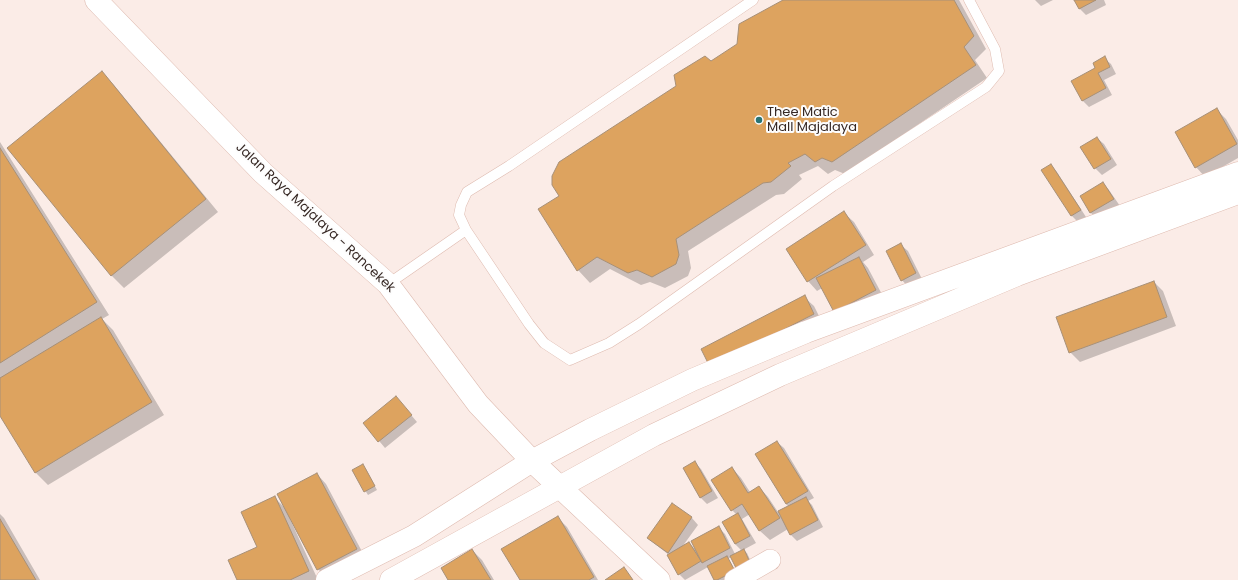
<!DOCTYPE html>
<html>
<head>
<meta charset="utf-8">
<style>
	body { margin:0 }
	canvas { display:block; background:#fbece7 }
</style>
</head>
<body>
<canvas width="1238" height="580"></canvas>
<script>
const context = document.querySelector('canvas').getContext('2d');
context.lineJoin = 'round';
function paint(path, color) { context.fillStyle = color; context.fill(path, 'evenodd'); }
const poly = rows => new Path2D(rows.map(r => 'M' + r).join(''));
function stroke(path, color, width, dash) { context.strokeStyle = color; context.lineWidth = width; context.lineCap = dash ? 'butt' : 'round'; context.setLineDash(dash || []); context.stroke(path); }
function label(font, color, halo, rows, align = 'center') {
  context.font = font + ' Poppins,sans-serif'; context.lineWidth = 4; context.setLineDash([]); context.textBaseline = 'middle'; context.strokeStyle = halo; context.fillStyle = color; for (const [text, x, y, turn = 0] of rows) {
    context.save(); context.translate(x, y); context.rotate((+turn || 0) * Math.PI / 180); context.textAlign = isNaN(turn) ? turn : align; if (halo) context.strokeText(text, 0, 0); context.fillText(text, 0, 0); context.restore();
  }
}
paint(poly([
	[785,0,959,0,986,49,975,60,987,78,845,174,835,170,828,174,818,166,799,175,802,179,784,194,776,195,688,251,691,268,688,276,665,288,650,282,641,285,610,269,590,283,578,270,561,196,677,86,738,45],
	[1035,0,1053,0,1041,6],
	[1075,0,1104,0,1106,5,1086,15,1079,8],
	[1104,58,1111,64,1116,74,1104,80,1112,95,1089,107,1082,100],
	[102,72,114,85,218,212,124,288,112,276,8,148],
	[1217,110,1226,119,1238,140,1238,158,1205,177,1196,167],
	[1097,138,1104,144,1117,165,1102,175,1095,168],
	[0,142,109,315,102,319,113,330,164,415,48,485,36,473,0,414],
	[1051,165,1057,172,1086,217,1078,222,1072,216],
	[1103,183,1109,190,1120,206,1097,219,1091,213,1081,197],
	[844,213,854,222,874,255,863,262,868,268,885,300,844,321,822,288,817,291,808,281],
	[901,245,908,251,922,279,908,287,902,280],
	[1154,282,1163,291,1176,326,1080,362,1070,352],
	[804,297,814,306,823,324,711,367],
	[396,397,417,422,385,448,365,424],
	[777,442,784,448,814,498,808,501,812,505,823,527,797,541,790,534,788,529,770,540,760,531,750,514,742,519,756,543,743,550,747,553,754,568,731,557,728,559,737,574,725,580,715,580,708,567,685,580,679,574,669,555,655,544,648,538,672,504,692,518,698,525,682,547,689,543,696,550,719,528,725,534,735,554,742,551,735,544,724,522,737,515,732,510,732,468,741,478,750,492,759,487,768,497,778,512,789,507,786,504],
	[695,463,701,469,718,498,707,504,701,498,684,469],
	[366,469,377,490,368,495,353,471],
	[317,474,326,484,366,559,328,579,318,569,291,518,290,519,318,580,238,580,258,548,275,498,286,509],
	[0,514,4,518,40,580,0,580],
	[557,517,567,527,598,580,521,580],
	[472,550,482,560,494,580,449,580]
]), '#0003');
const building = poly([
	[783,0,954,0,974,36,964,47,976,65,832,162,822,158,815,162,805,154,788,163,791,166,771,182,763,183,676,239,679,255,676,264,663,271,652,277,637,270,628,273,597,257,577,271,538,209,559,196,552,185,552,176,559,162,676,86,674,75,705,56,711,61,737,44,739,24,783,0],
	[1074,0,1096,0,1079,9,1074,0],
	[1105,56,1110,67,1098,73,1106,88,1082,101,1071,81,1095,68,1093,63,1105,56],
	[102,71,206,199,111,276,7,148,102,71],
	[1217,108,1237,144,1195,168,1175,132,1217,108],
	[1097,137,1111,159,1094,169,1080,147,1097,137],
	[0,148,97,302,0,363,0,148],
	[1051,164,1081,210,1071,216,1041,170,1051,164],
	[1103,182,1114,199,1090,213,1080,196,1103,182],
	[844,211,866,245,807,282,786,249,844,211],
	[901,243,916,273,901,281,886,251,901,243],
	[859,257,876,290,834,312,816,278,859,257],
	[1154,281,1167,317,1069,353,1056,317,1154,281],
	[805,295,814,314,710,367,701,349,805,295],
	[101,317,152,402,35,473,0,416,0,378,101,317],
	[396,396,412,415,378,442,363,423,396,396],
	[777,441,808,491,786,504,755,454,777,441],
	[695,461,712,491,700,498,683,468,695,461],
	[363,464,375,486,364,492,352,470,363,464],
	[732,467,748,493,759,486,780,518,759,531,742,504,731,511,711,480,732,467],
	[317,473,357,549,317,570,277,494,317,473],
	[275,496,309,571,290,580,237,580,228,560,257,547,241,512,275,496],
	[806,497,818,520,790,535,778,511,806,497],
	[672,503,692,517,668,553,647,538,672,503],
	[738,513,750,536,735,544,722,522,738,513],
	[558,516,594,577,589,580,520,580,501,549,558,516],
	[0,519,36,580,0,580,0,519],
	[719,526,730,548,702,563,691,541,719,526],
	[689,542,701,561,678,575,667,555,689,542],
	[472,549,491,580,448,580,441,568,472,549],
	[744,549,751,565,738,572,730,556,744,549],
	[727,556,735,571,717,580,714,580,707,566,727,556],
	[624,567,633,580,605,580,624,567]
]);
paint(building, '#dda35f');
stroke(building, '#a79078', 1);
const lane = poly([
	[753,0,509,166,467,192,461,205,459,215,466,230,529,324,544,343,570,360,609,343,639,324,833,186,986,87,999,71,995,49,969,0],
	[388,284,466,230]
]);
const street = poly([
	[735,580,770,560]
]);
const secondary = poly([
	[96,0,263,173,388,284,478,404,532,461,659,580]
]);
const primary = poly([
	[327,580,414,536,532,461,590,430,692,380,806,332,1238,173],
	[391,580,654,435,780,375,1017,275,1238,193]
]);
stroke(lane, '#debaaf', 11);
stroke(street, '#debaaf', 22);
stroke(secondary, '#debaaf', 23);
stroke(primary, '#debaaf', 23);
stroke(lane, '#fff', 10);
stroke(street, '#fff', 21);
stroke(secondary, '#fff', 22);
stroke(primary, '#fff', 22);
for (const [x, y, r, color] of [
	[759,120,4,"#297474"]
]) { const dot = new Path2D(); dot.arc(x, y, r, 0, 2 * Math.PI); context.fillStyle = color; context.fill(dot); stroke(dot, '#fdfdfd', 1.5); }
label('13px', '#362824', '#fdfdfd', [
	["Thee Matic",767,113],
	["Mall Majalaya",767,128]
], 'left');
label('13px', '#362824', '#fdfdfd', [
	["Jalan Raya Majalaya - Rancekek",315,218,43]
]);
</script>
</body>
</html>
